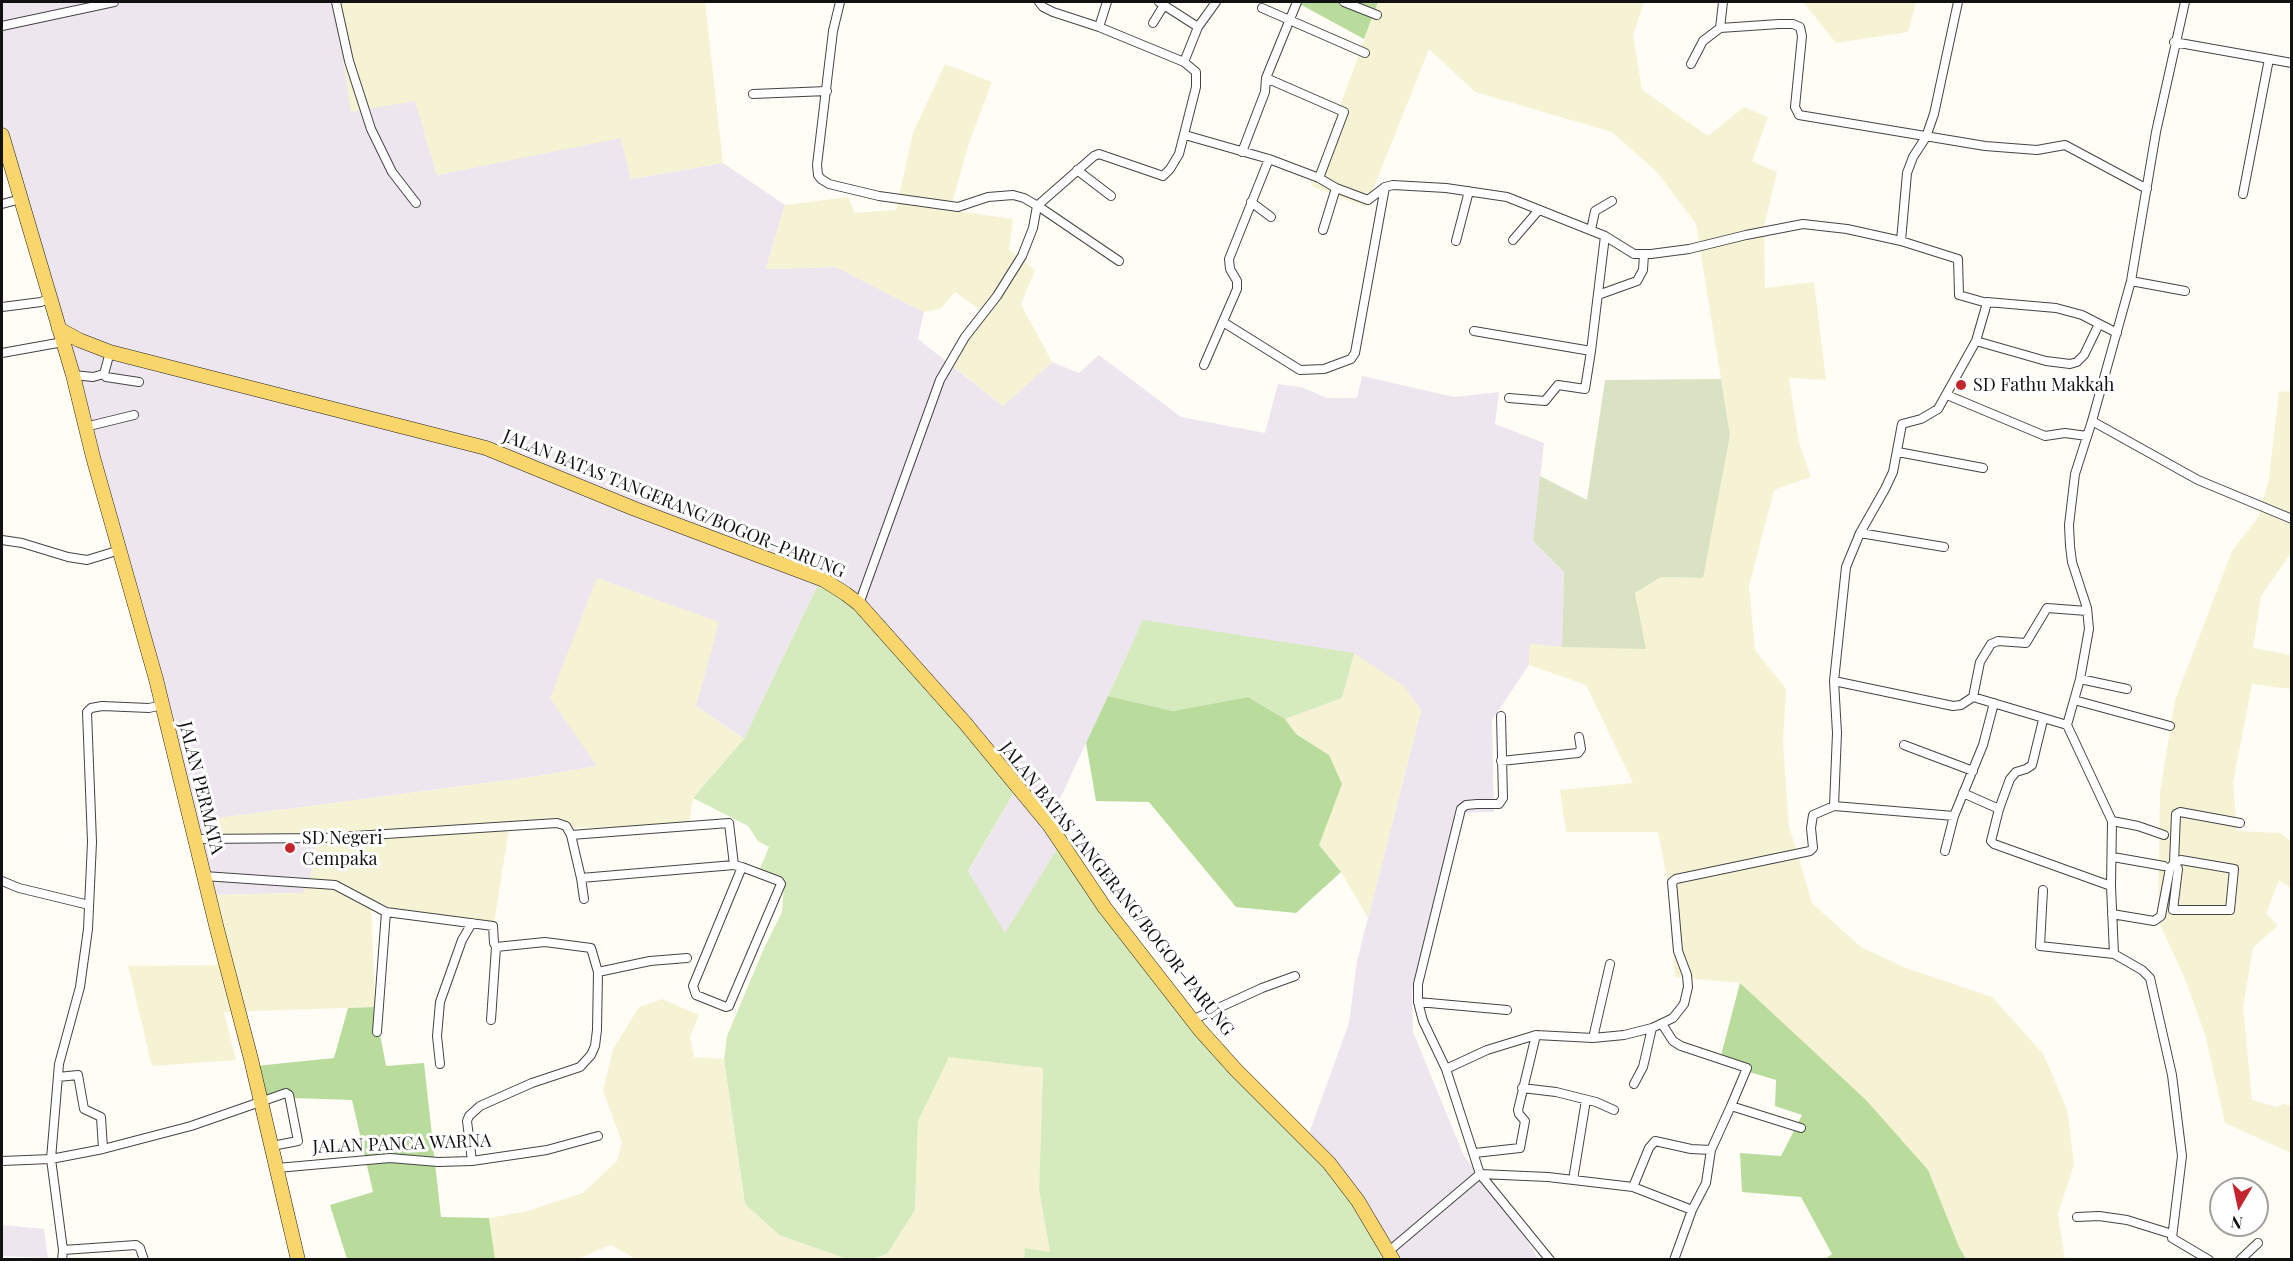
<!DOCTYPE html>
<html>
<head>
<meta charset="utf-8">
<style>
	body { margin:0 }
	#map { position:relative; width:2293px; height:1261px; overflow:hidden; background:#fffdf5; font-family:"Playfair Display",serif }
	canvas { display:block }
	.frame { position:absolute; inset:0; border:3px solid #111; pointer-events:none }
	.north { position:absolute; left:2209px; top:1177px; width:60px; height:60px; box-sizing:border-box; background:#fff; border:2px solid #a0a0a0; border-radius:50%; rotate:189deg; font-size:16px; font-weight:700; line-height:24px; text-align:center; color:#111 }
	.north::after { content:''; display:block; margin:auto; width:21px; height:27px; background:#c4262e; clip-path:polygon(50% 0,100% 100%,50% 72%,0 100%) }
</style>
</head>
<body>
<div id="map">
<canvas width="2293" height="1261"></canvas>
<div class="frame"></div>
<div class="north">N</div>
</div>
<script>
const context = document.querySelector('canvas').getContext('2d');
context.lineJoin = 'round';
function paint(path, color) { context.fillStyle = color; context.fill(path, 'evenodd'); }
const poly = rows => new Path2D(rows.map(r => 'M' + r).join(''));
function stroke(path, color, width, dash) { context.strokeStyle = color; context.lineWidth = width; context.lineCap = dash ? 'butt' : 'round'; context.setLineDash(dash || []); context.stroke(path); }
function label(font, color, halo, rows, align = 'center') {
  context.font = font + ' "Playfair Display",serif'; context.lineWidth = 6; context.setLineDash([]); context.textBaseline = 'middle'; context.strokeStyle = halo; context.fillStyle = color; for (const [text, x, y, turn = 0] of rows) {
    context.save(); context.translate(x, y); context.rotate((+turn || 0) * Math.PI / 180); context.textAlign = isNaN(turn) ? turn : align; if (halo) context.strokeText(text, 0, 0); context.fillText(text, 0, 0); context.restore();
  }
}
paint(poly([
	[2,2,334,2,415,100,437,175,621,137,631,179,723,163,785,205,766,269,836,267,924,312,918,339,1003,406,1052,362,1079,373,1099,355,1181,417,1265,433,1278,384,1301,387,1327,398,1357,398,1362,376,1454,397,1499,392,1495,424,1544,443,1533,541,1564,572,1562,647,1530,644,1529,665,1492,720,1494,812,1457,813,1412,991,1413,1032,1464,1156,1522,1231,1538,1259,1394,1259,1308,1136,1349,1023,1357,961,1421,710,1143,621,1051,818,1059,846,1005,934,968,872,1020,782,859,597,824,572,744,739,696,706,598,766,539,776,212,819,213,841,316,841,311,881,303,893,210,895,174,758,2,145],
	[2,1225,44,1229,48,1258,2,1256]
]), '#eee6ef');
paint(poly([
	[334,2,705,2,723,163,631,179,621,138,437,175,415,101,351,112],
	[1378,2,1644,2,1633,35,1642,90,1708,136,1744,107,1768,117,1752,161,1777,172,1764,226,1765,288,1814,282,1826,380,1789,378,1799,443,1811,477,1774,490,1749,586,1755,650,1786,689,1783,743,1789,826,1812,903,1861,947,1906,968,1992,997,2044,1055,2067,1110,2074,1164,2058,1214,2065,1259,1966,1259,1740,983,1675,977,1667,879,1658,832,1566,832,1560,790,1633,783,1586,685,1529,665,1530,644,1562,647,1645,648,1635,593,1661,577,1702,578,1730,435,1696,224,1658,173,1612,132,1475,92,1429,49,1366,207,1311,186],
	[1800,2,1916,2,1908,32,1836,43,1804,3],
	[945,64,992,82,969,143,950,210,1013,219,1009,250,1035,270,1021,304,1052,362,1003,406,953,366,982,311,955,292,940,309,924,312,836,267,766,269,785,205,848,197,855,213,896,210,913,133],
	[2291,391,2291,553,2261,596,2253,648,2291,655,2291,689,2252,684,2233,783,2237,831,2280,833,2291,841,2291,888,2279,880,2266,914,2278,925,2253,948,2243,1007,2252,1100,2277,1107,2284,1104,2291,1106,2291,1153,2225,1123,2206,1038,2186,981,2158,920,2160,792,2175,700,2232,551,2259,516,2269,478,2279,392],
	[597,578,719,622,696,706,744,739,693,798,689,826,509,829,494,923,429,921,371,901,375,1007,224,1012,236,1060,152,1066,128,966,228,965,210,895,302,893,310,881,316,841,213,842,211,819,539,776,597,766,550,698],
	[1354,653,1404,686,1421,710,1368,918,1341,872,1319,845,1329,755,1296,734,1285,719,1342,698],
	[662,999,699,1015,690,1037,694,1057,724,1059,745,1204,779,1235,847,1259,636,1259,611,1245,578,1259,495,1259,489,1218,527,1211,583,1193,617,1161,622,1142,603,1091,613,1049,639,1007],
	[948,1056,1043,1068,1039,1190,1050,1252,1025,1249,1024,1260,871,1260,887,1254,915,1210,918,1121]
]), '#f6f3d4');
paint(poly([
	[824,572,859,597,1020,782,968,871,1005,933,1059,846,1228,1064,1308,1136,1394,1259,1024,1259,1025,1248,1050,1252,1039,1190,1043,1068,949,1057,918,1121,915,1210,887,1254,871,1259,847,1259,779,1235,745,1204,724,1059,727,1036,765,946,782,912,784,884,758,873,769,847,758,841,748,826,693,798,744,739],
	[1143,620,1354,653,1342,698,1285,719,1248,697,1173,711,1108,696]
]), '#d5ebbd');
paint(poly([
	[1296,2,1378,2,1364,39],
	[1108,696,1173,711,1248,697,1285,719,1296,734,1329,755,1342,784,1319,845,1341,872,1296,913,1236,907,1149,802,1096,801,1086,743],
	[1740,983,1866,1100,1928,1170,1959,1247,1966,1259,1825,1259,1832,1254,1801,1197,1742,1192,1740,1153,1781,1156,1802,1115,1775,1106,1776,1080,1719,1063],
	[375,1007,386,1066,424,1063,441,1217,489,1218,495,1259,347,1259,330,1205,373,1192,352,1100,264,1097,256,1066,334,1058,348,1008]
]), '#b9dc9c');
paint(poly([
	[1721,379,1730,435,1703,578,1661,577,1635,593,1646,649,1562,647,1564,572,1533,541,1540,476,1587,500,1605,380]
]), '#d9e3c4');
const street = poly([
	[336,2,349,61,371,129,392,172,416,203],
	[840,2,833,31,817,165,818,175,821,179,829,184,879,196,958,207,988,197,1013,195,1024,198,1041,208,1119,261],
	[1159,2,1198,27],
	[1344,2,1377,15],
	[1958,2,1934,114,1926,137,1913,157,1907,173,1901,241,1958,259,1959,295,1987,303,1976,341,1938,409,1921,419,1902,424,1893,472,1885,489,1860,533,1846,567,1834,681,1953,706,1961,705,1973,697,2067,725],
	[2185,2,2156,132,2131,281,2092,421,2075,474,2069,525,2070,546,2072,562,2087,608,2089,629,2080,679,2067,725,2112,821,2111,886,2114,954,2142,970,2150,978,2172,1075,2182,1156,2172,1238,2209,1260],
	[1262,8,1365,53],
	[1153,23,1164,5],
	[2,26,114,2],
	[1099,27,1107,2],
	[1720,28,1779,24,1793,24,1800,27,1802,36,1795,107,1799,115,1985,146,2037,150,2065,145,2147,189],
	[2174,42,2292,63],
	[1184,62,1198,27,1216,2],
	[1691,64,1703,41,1720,28,1723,2],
	[1266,78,1344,112,1319,178],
	[753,94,827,91],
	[1185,135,1269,159,1319,178,1336,188,1368,200,1385,187,1393,185,1446,188,1507,197,1605,236,1634,254,1651,254,1689,249,1746,235,1803,224,1847,229,1901,241],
	[1242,152,1265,92,1266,78,1297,2],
	[1077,170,1111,196],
	[2243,194,2269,59],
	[1251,202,1271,217],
	[2,204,21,199],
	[1323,230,1336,188],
	[1591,230,1595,211,1612,201],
	[1513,240,1538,211],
	[1456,241,1469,191],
	[2131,281,2185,291],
	[1598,295,1637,281,1643,270,1644,254],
	[1987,302,2056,308,2082,315,2117,333],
	[2,307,41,302,50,298],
	[1223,322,1300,370,1324,369,1351,359,1355,353,1385,187],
	[1474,331,1591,351,1605,236],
	[1976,341,2046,361,2070,364,2077,362,2084,355,2099,324],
	[2,353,63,342],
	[1204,365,1237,289,1237,281,1230,269,1229,259,1269,159],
	[104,374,110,352],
	[73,375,93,377,104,374,106,377,139,382],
	[1947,395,2045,436,2065,433,2087,436],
	[1509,398,1545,401,1558,385,1585,389,1591,351],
	[2092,421,2198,480,2292,519],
	[85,427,134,415],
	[1898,452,1983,468],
	[1860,533,1944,547],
	[2,540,22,543,68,557,87,560,120,550],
	[859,604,940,380,965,337,997,296,1022,256,1033,228,1037,206,1094,156,1099,154,1163,176,1170,169,1179,154,1196,87,1196,72,1184,62,1099,27,1053,12,1043,7,1039,2],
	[2080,679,2127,689],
	[1973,697,1980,662,1991,644,1998,641,2026,643,2047,608,2087,611],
	[2074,700,2170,726],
	[1501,716,1503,798,1499,804,1477,804,1466,805,1461,809,1418,984,1418,1002,1423,1021,1446,1069,1480,1174,1550,1260],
	[2043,720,2032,765,2026,769,2016,772,2010,779,1999,809,1991,841,1994,844,2111,886],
	[1904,745,1973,771],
	[1501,761,1578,753,1581,749,1579,737],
	[1963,793,1999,809],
	[1834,806,1837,733,1834,681],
	[2112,821,2138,826,2164,835],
	[571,835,729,823,734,865,742,867,779,881,781,884,729,1006,726,1007,696,995,693,986,742,867],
	[195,839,324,838,557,823,566,826,571,835,581,878,734,865],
	[1945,851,1954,816],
	[2113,857,2164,866],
	[2181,860,2234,869,2230,910,2173,910,2178,869,2174,863,2181,860],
	[204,876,335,885,386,912,493,926,494,943,496,947,545,942,591,948,598,972,597,1030,595,1046,591,1055,580,1067,532,1083,480,1106,469,1116,467,1121,472,1161],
	[581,878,584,899],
	[2,881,19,888,89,905],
	[2043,890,2040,946,2114,954],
	[2112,914,2154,921,2161,916,2170,868,2174,863,2176,814,2180,812,2240,823],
	[598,972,650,961,687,958],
	[1418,1002,1507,1010],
	[491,1020,496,947],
	[1192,1020,1262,988,1295,976],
	[1662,1024,1673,1041,1681,1046,1747,1068,1731,1106],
	[377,1032,386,912],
	[1593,1038,1610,964],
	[440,1064,437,1036,440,1002,462,940,472,923],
	[1446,1069,1487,1050,1536,1035,1593,1038,1624,1035,1652,1028,1673,1018,1684,1004,1688,987,1687,975,1678,951,1672,882,1676,879,1810,851,1813,848,1811,828,1813,815,1834,806,1954,816,1983,745,1994,703],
	[58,1077,78,1075,84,1109,101,1117,103,1149],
	[1634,1084,1643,1067,1652,1028],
	[1522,1088,1556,1092,1596,1102,1614,1110],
	[1475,1153,1520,1148,1525,1121,1519,1114,1518,1110,1536,1035],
	[2,1161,51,1159,103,1149,191,1126,286,1093,289,1095,298,1141,272,1146],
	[277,1168,390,1158,438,1162,472,1161,547,1150,598,1136],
	[1573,1180,1586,1100],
	[1633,1187,1649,1148,1655,1141,1691,1149,1711,1150,1731,1106,1801,1128],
	[2077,1217,2099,1216,2127,1220,2172,1234],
	[63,1250,136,1245,140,1248,144,1260],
	[1389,1251,1480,1174,1548,1177,1633,1187,1692,1210],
	[62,1260,63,1250,51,1159,59,1064,80,987,88,929,92,842,87,712,91,708,102,706,149,708,162,705],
	[1674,1260,1692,1210,1706,1183,1711,1150],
	[2240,1260,2258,1243]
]);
const primary = poly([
	[2,135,73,375,93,457,156,679,217,929,251,1059,298,1260],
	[59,329,79,340,110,352,486,448,635,509,824,580,846,594,859,604,965,723,1050,826,1105,908,1200,1030,1236,1070,1329,1163,1358,1201,1393,1260]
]);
stroke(street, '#444', 10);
stroke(primary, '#222', 15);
stroke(street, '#fff', 8);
stroke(primary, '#f9d66b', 14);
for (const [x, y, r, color] of [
	[1961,385,6,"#c4262e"],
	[290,848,6,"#c4262e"]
]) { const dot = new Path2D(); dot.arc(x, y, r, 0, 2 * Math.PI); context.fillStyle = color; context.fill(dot); stroke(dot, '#fff', 2); }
label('18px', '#111', '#fff', [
	["SD Fathu Makkah",1973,385],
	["SD Negeri",302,838],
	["Cempaka",302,859]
], 'left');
label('18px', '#111', '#fff', [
	["JALAN BATAS TANGERANG/BOGOR–PARUNG",674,504,22],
	["JALAN PERMATA",201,788,76],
	["JALAN BATAS TANGERANG/BOGOR–PARUNG",1117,889,52],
	["JALAN PANCA WARNA",402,1144,-2]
]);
</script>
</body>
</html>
